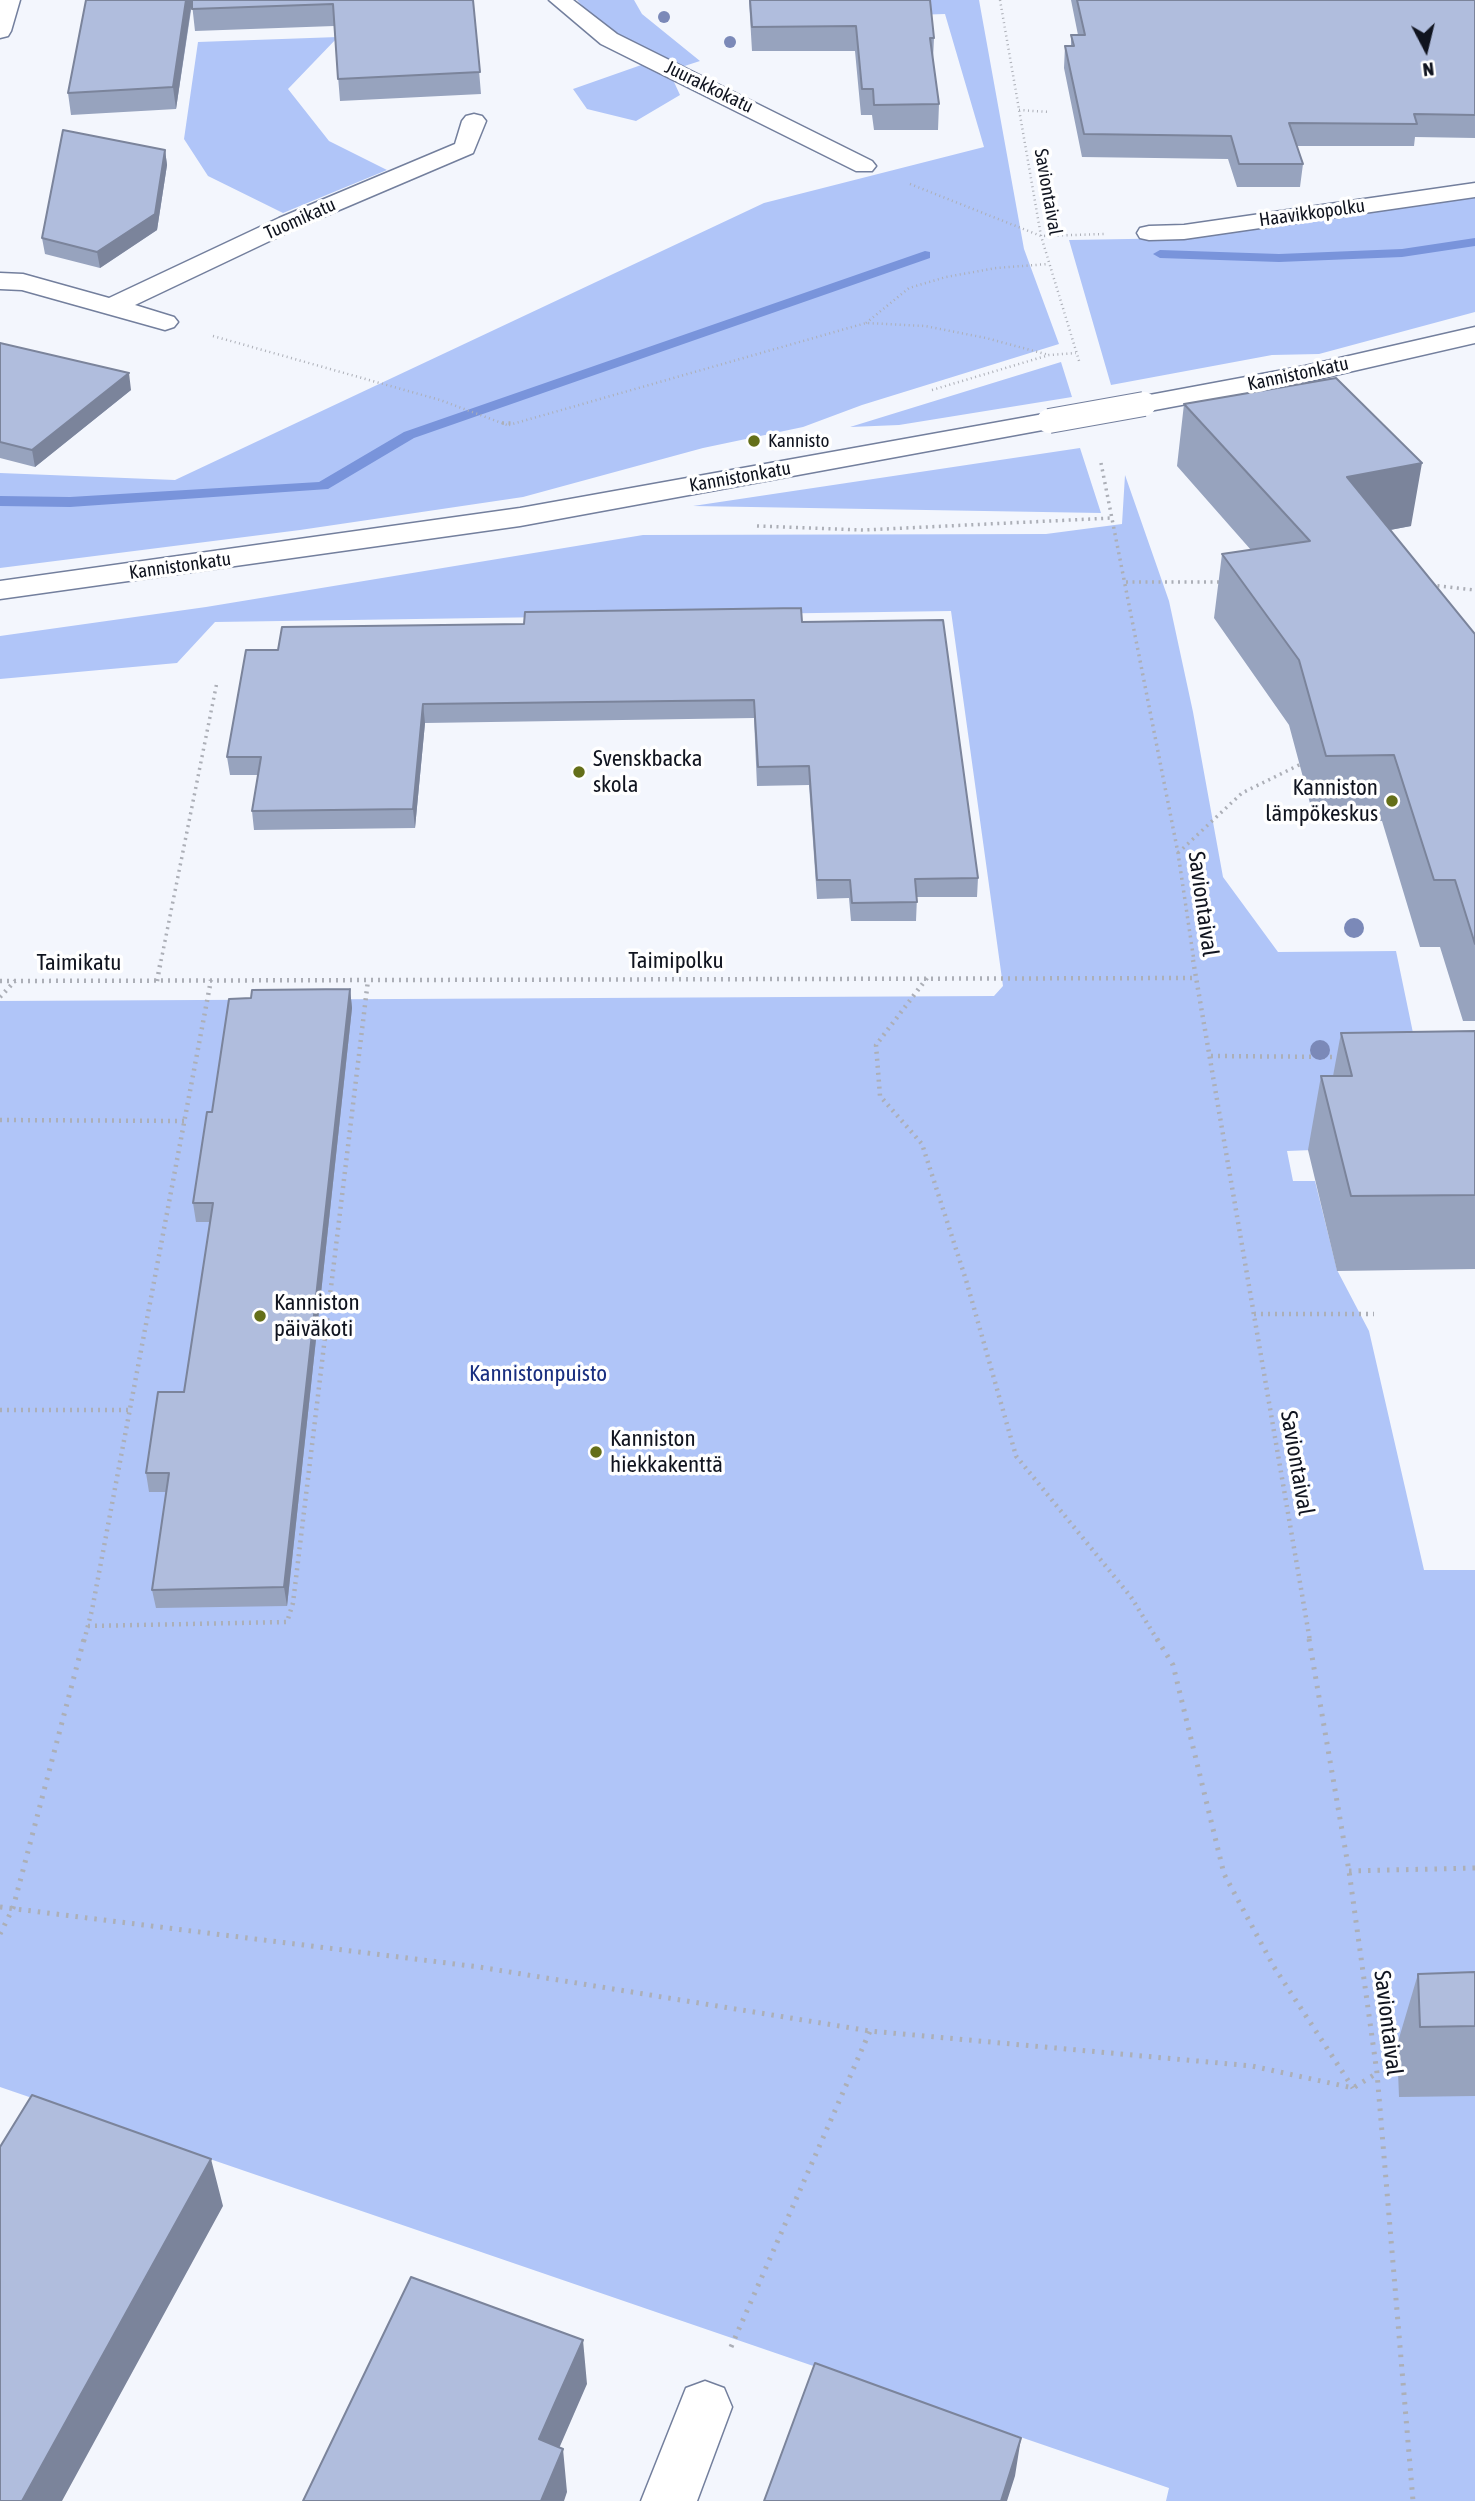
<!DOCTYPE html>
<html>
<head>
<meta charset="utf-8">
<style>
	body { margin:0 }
	#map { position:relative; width:1475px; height:2501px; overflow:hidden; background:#f3f6fd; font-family:"Asap Condensed",sans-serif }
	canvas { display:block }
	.north { position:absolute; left:1391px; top:14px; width:70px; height:70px; -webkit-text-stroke:5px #fff; paint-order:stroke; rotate:173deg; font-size:19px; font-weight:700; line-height:28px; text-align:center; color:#10141f }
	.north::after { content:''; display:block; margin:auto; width:24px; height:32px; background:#10141f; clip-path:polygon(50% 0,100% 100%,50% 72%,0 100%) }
</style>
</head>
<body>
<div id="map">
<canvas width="1475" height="2501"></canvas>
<div class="north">N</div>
</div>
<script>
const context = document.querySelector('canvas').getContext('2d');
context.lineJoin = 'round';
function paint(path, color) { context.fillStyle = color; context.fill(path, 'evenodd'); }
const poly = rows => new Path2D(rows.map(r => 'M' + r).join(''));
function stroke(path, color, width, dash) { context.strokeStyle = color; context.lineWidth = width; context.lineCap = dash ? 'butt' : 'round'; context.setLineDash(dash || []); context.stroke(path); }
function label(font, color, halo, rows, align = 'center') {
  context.font = font + ' "Asap Condensed",sans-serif'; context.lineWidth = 7; context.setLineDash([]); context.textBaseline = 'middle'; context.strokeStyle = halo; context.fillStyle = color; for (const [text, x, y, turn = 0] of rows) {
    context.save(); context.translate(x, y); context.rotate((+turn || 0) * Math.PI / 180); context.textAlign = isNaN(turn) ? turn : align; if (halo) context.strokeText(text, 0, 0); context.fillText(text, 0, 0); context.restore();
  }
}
paint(poly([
	[577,0,634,0,642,14,700,61,669,71,680,95,636,121,587,109,573,89,664,57,598,24],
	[887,0,979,0,1024,249,1059,344,862,405,803,427,703,448,523,497,300,530,0,568,0,473,175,480,764,203,984,147,945,14,883,16],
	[338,37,288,89,329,141,387,170,283,213,208,176,184,139,198,42],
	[1475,196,1475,312,1319,354,1272,355,1111,385,1069,240,1187,238],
	[1061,362,1072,397,899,425,850,427],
	[1080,448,1101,513,693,506],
	[1125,475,1169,601,1193,712,1223,877,1278,952,1396,951,1428,1105,1338,1149,1287,1151,1293,1181,1315,1181,1337,1270,1369,1331,1424,1570,1475,1570,1475,2501,1166,2501,1169,2488,0,2087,0,1001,994,996,1003,986,951,611,215,622,177,663,0,679,0,636,206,607,643,535,1046,534,1122,524]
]), '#b0c5f8');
paint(poly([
	[1475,238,1475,246,1402,257,1279,262,1160,258,1153,254,1160,250,1279,254,1402,249,1475,238],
	[925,251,930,252,930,258,414,438,328,489,70,507,0,506,0,496,70,497,319,482,404,432,925,251]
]), '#7994db');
const street = poly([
	[0,0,20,0,11,31,8,36,0,38,0,0],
	[549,0,573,0,617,34,872,161,876,166,872,171,856,171,601,44,549,0],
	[474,114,482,116,486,121,473,153,297,228,135,305,174,317,178,322,174,327,165,330,22,290,0,289,0,273,23,274,109,298,279,218,455,144,462,121,466,116,474,114],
	[1475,183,1475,197,1184,239,1149,240,1140,238,1137,233,1140,228,1149,226,1184,225,1475,183],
	[705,2381,724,2388,732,2407,697,2501,641,2501,686,2388,705,2381]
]);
const secondary = poly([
	[1475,327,1475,343,1305,382,1144,412,1134,410,1130,404,1134,398,1144,396,1305,366,1475,327],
	[1049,413,1059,415,1063,421,1059,427,520,526,0,599,0,581,520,508,1049,413]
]);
stroke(street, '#737f9d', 3);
stroke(secondary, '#737f9d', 3);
stroke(poly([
	[1000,0,1041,236,1080,364],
	[1019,110,1049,112],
	[910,184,1041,236,1105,234],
	[866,323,909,288,946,277,996,268,1048,264],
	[213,336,440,400,507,425],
	[932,390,1049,355,1076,353],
	[509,425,866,323,925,326,986,338,1049,355]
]), '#acafb7', 2.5, [1, 3.5]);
stroke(poly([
	[502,423,515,423],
	[1101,463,1178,853,1194,961],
	[757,526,864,530,1112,518],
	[1126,582,1223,582],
	[1431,585,1475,590],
	[1178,853,1242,793,1303,763],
	[161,961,217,682]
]), '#acafb7', 3.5, [2, 4.5]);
stroke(poly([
	[1193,960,1310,1641],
	[927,978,876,1045,880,1096,922,1144,966,1280,1016,1456,1131,1597,1158,1641],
	[0,981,1196,978],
	[157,981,161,960],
	[0,997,15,981],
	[1211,1056,1340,1057],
	[0,1120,184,1121],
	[1254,1314,1374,1314],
	[0,1410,132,1410],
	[88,1626,287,1622,293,1603,368,980],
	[84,1641,92,1610,211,980]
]), '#acafb7', 4.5, [2, 5]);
stroke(poly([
	[1157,1639,1173,1665,1224,1874,1274,1967,1353,2088],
	[1309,1639,1349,1871,1377,2073,1413,2501],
	[1349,1871,1475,1868],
	[0,1907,479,1967,870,2031,1252,2066,1353,2088,1377,2073],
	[0,1934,13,1908,84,1639],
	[731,2347,870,2031]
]), '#acafb7', 5, [2.5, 7]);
paint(street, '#fff');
paint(secondary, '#fff');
const secondaryBridge = poly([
	[1049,421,1144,404]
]);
stroke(secondaryBridge, '#737f9d', 26, []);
stroke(secondaryBridge, '#fff', 24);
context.fillStyle = '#7b89b8';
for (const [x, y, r] of [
	[664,17,6],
	[730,42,6],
	[1354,928,10],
	[1320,1050,10]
]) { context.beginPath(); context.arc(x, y, r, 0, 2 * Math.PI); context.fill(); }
paint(poly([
	[86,0,473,0,481,94,340,101,334,26,195,31,192,4,176,109,71,115,68,93],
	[749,0,930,0,934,38,933,59,939,104,938,130,874,130,872,115,861,115,855,51,752,51],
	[1071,0,1475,0,1475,138,1415,137,1414,146,1297,146,1303,164,1300,187,1237,187,1228,159,1082,157,1064,68,1065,46,1071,46,1071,35,1078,35],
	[165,150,167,165,157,230,100,268,45,254,42,238],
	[0,343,131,390,35,467,0,458],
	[1184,404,1411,526,1390,530,1475,634,1475,1021,1463,1021,1440,947,1420,947,1382,821,1315,822,1289,725,1214,618,1222,554,1251,550,1177,466],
	[802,622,978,878,977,897,917,897,916,921,851,921,849,898,817,899,809,785,757,786,754,718,425,723,415,828,254,830,252,811,258,775,230,775,227,757,278,650],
	[350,989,352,1008,287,1606,156,1608,152,1590,166,1492,149,1492,146,1473,184,1392,210,1222,196,1222,193,1203,212,1112,251,998],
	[1475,1031,1475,1269,1337,1271,1308,1150,1321,1076,1333,1076,1341,1033],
	[1475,1972,1475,2096,1399,2097,1397,2045,1418,1974]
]), '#97a3be');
paint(poly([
	[186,0,192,0,176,109,173,87],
	[165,150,167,165,157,230,100,268,97,252],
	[129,373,131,390,35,467,32,450],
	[1422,463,1411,526,1337,540,1347,477],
	[423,704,425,723,415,828,413,809],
	[350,989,352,1008,287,1606,284,1587],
	[211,2159,223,2206,62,2501,22,2501],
	[583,2340,587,2384,544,2483,539,2439],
	[1021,2438,1015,2476,1007,2501,1001,2501],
	[563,2449,567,2492,564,2501,541,2501]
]), '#7b849b');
const building = poly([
	[86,0,186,0,173,87,68,93,86,0],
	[192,0,473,0,480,72,338,79,333,4,192,9,192,0],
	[750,0,930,0,934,38,930,38,939,104,874,105,873,89,862,89,856,26,752,27,750,0],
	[1077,0,1475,0,1475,115,1414,114,1417,124,1289,123,1303,164,1239,164,1231,136,1084,134,1065,46,1074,46,1071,35,1085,35,1077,0],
	[63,130,165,150,155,214,97,252,42,238,63,130],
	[0,343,129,373,32,450,0,442,0,343],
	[1336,378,1422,463,1347,477,1475,634,1475,944,1455,880,1434,880,1394,755,1326,756,1299,660,1222,554,1310,541,1184,404,1336,378],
	[801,608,802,622,943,620,978,878,915,879,917,902,852,903,850,880,817,880,809,766,758,767,754,700,423,704,413,809,252,811,261,757,227,757,246,650,278,650,282,627,524,624,525,612,801,608],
	[350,989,284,1587,152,1590,169,1473,146,1473,158,1392,184,1392,213,1203,193,1203,207,1112,212,1112,229,999,251,998,252,990,350,989],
	[1475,1031,1475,1195,1351,1196,1321,1076,1352,1076,1341,1033,1475,1031],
	[1475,1972,1475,2026,1420,2027,1418,1974,1475,1972],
	[32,2095,211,2159,22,2501,0,2501,0,2147,32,2095],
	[411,2277,583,2340,539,2439,563,2449,541,2501,303,2501,411,2277],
	[815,2363,1021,2438,1001,2501,764,2501,815,2363]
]);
paint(building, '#b0bddd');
stroke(building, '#7b849b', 2);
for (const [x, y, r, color] of [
	[754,441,7,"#646f19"],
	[579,772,7,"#646f19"],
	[1392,801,7,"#646f19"],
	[260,1316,7,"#646f19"],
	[596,1452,7,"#646f19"]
]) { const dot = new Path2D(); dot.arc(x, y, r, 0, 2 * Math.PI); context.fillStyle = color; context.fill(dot); stroke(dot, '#fff', 2.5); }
label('19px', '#10141f', '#fff', [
	["Juurakkokatu",709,87,26],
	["Saviontaival",1048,192,80],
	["Haavikkopolku",1312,213,-8],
	["Tuomikatu",300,219,-24],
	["Kannistonkatu",1298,374,-12],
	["Kannistonkatu",740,477,-10],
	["Kannistonkatu",180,566,-8]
]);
label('19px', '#10141f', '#fff', [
	["Kannisto",768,441]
], 'left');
label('23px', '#10141f', '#fff', [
	["Svenskbacka",593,759],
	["skola",593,785],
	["Kanniston",1378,788,"right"],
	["lämpökeskus",1378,814,"right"],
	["Kanniston",274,1303],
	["päiväkoti",274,1329],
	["Kanniston",610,1439],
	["hiekkakenttä",610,1465]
], 'left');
label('23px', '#10141f', '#fff', [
	["Saviontaival",1203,904,82],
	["Taimipolku",676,961],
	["Taimikatu",79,963],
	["Saviontaival",1297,1463,80],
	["Saviontaival",1388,2023,83]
]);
label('23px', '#192f80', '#fff', [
	["Kannistonpuisto",538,1374]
]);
</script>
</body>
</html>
